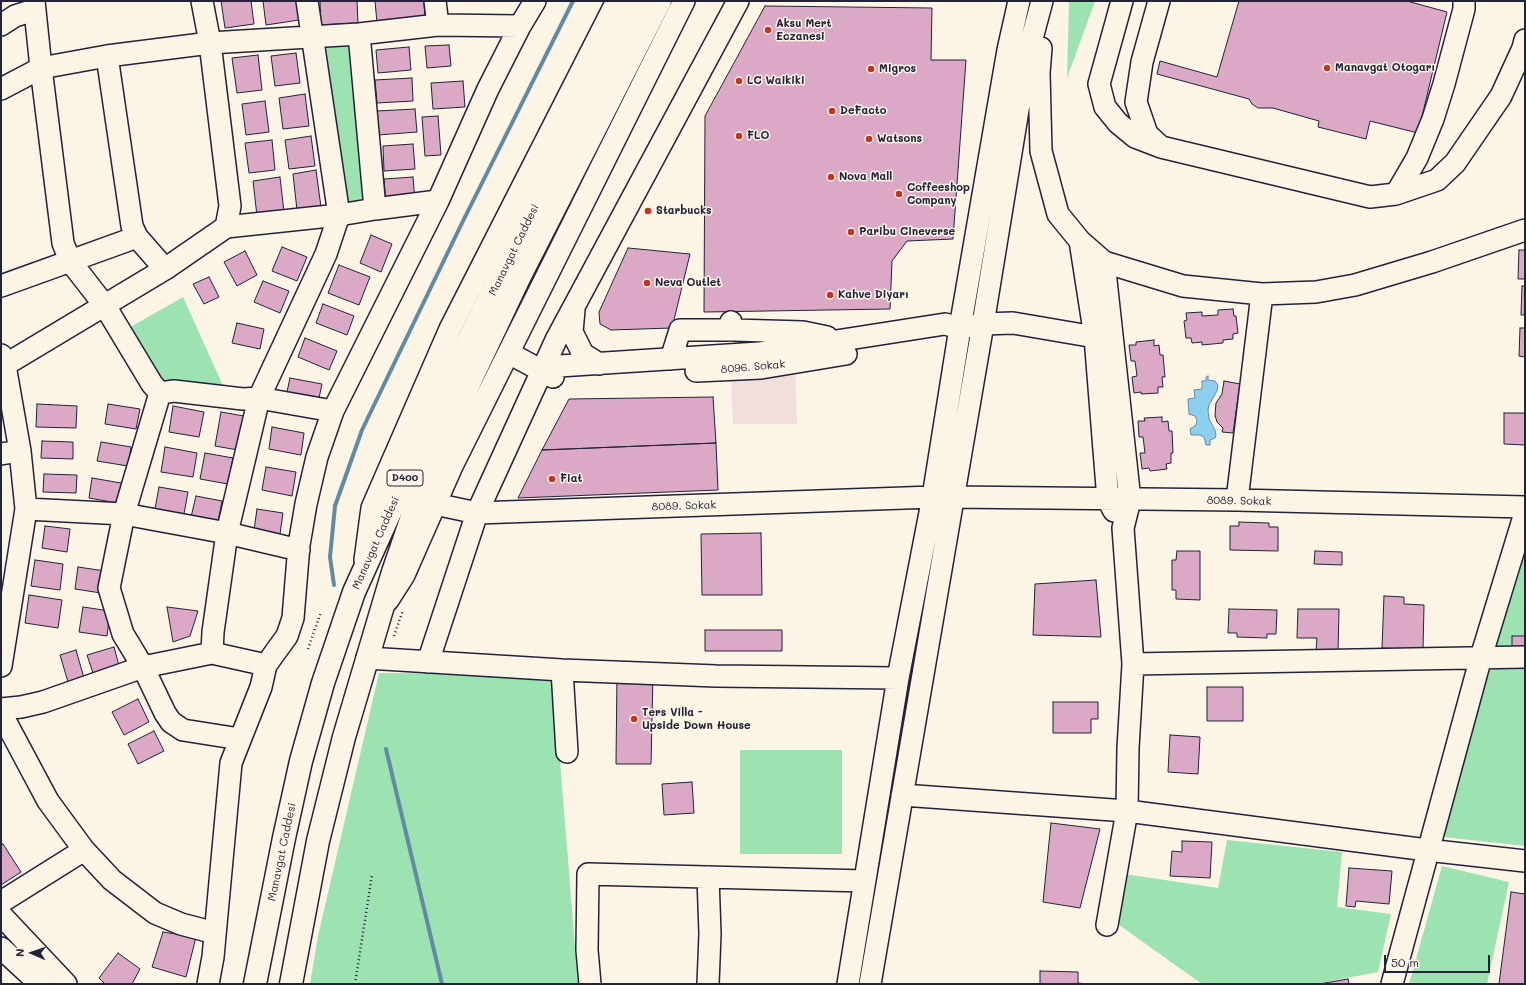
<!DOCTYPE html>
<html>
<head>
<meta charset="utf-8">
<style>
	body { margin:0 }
	#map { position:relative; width:1526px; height:985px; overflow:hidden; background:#fcf5e5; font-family:Mali,sans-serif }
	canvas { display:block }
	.frame { position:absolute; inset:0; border:2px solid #22223b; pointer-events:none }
	.north { position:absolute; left:12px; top:933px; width:40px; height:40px; -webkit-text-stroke:3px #fcf5e5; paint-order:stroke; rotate:272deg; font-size:11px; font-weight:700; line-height:16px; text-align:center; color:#22223b }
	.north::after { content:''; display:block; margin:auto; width:14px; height:18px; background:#22223b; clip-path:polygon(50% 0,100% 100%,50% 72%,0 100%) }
	.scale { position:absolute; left:1384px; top:955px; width:106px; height:18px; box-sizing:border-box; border:2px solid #22223b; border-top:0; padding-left:5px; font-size:12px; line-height:14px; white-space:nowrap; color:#22223b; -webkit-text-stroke:3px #fcf5e5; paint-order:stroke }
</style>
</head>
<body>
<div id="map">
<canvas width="1526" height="985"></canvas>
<div class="frame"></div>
<div class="north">N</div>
<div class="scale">50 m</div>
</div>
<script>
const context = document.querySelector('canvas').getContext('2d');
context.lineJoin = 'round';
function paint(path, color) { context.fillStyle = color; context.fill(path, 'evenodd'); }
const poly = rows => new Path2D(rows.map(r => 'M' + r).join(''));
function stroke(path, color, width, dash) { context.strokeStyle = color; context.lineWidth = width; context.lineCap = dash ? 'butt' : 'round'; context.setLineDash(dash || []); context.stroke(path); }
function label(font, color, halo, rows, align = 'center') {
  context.font = font + ' Mali,sans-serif'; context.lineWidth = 3; context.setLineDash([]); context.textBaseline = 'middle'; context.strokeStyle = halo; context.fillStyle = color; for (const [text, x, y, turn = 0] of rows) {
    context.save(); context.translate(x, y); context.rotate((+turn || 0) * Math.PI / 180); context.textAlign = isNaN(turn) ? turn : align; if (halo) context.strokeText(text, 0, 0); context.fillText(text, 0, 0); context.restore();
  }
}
paint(poly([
	[795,370,797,424,733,424,731,379]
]), '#f2dedc');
paint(poly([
	[1069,1,1095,1,1067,78],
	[353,40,365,203,346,204,321,42],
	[183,297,225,390,165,387,127,329],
	[1525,545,1525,646,1493,646],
	[1487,667,1525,667,1525,846,1443,837],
	[379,673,553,674,578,984,310,984,318,936],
	[740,750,842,750,842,854,740,854],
	[1227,840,1342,852,1337,907,1391,914,1378,972,1316,984,1202,984,1119,925,1125,874,1218,888],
	[1442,866,1509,882,1487,984,1409,984]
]), '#9ce3b1');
const water = poly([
	[1208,376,1208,380,1215,381,1218,385,1217,391,1209,405,1208,410,1209,419,1215,430,1216,435,1215,438,1210,440,1210,445,1206,445,1204,437,1200,435,1191,435,1190,429,1196,425,1197,420,1195,416,1189,414,1188,399,1195,398,1194,390,1202,389,1202,381,1206,381,1206,377,1208,376]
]);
paint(water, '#8dcfef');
stroke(water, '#628aa7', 1);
stroke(poly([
	[334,585,330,557,335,506,362,430,462,223,573,1],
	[386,749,442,984]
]), '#628aa7', 4);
const building = poly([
	[221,1,251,1,254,24,225,28,221,1],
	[263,1,296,1,299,20,266,25,263,1],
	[320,1,357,1,358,23,321,25,320,1],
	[375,1,424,1,425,21,377,23,375,1],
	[1239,1,1407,1,1447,12,1418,133,1370,121,1366,139,1318,127,1319,121,1273,108,1258,108,1252,104,1249,99,1157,74,1160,61,1217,77,1239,1],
	[765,6,932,8,931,60,966,60,953,239,907,241,892,261,890,309,704,312,705,116,765,6],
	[449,45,451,66,427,68,425,46,449,45],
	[409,47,411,70,378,73,376,50,409,47],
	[296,53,300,83,275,86,271,56,296,53],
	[258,55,262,90,237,93,232,58,258,55],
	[412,78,413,101,377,103,375,80,412,78],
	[463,81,465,107,433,109,431,83,463,81],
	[305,94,309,126,283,129,279,98,305,94],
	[265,101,269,132,246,135,242,104,265,101],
	[415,109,417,132,378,135,377,111,415,109],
	[438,116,441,155,425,156,422,117,438,116],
	[311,136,315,166,289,169,285,140,311,136],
	[272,140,275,170,249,173,245,143,272,140],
	[413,144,415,169,384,171,383,146,413,144],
	[316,170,321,207,297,210,293,174,316,170],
	[280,177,284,212,257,216,253,181,280,177],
	[413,177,415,201,386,203,384,179,413,177],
	[371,235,392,244,381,272,360,263,371,235],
	[282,247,307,257,297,281,272,271,282,247],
	[628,248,690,254,672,328,611,330,600,324,599,312,628,248],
	[1519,250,1525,250,1525,279,1518,279,1519,250],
	[245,251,257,275,237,286,224,262,245,251],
	[339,265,370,277,359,305,328,293,339,265],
	[209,277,219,297,204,304,193,284,209,277],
	[263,281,289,291,280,313,254,302,263,281],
	[1522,286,1525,286,1525,315,1521,315,1522,286],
	[323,304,354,316,347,335,316,323,323,304],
	[1233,309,1234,316,1236,316,1238,333,1233,334,1233,339,1223,340,1223,343,1202,345,1202,342,1192,343,1191,338,1186,338,1184,321,1187,320,1186,313,1202,312,1202,316,1218,315,1218,310,1233,309],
	[237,323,264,329,260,349,232,343,237,323],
	[1520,328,1525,328,1525,357,1519,356,1520,328],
	[305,338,337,351,329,370,298,357,305,338],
	[1154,340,1154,346,1159,345,1160,355,1163,355,1165,377,1162,377,1163,387,1158,387,1158,393,1141,394,1141,392,1134,393,1132,377,1137,376,1135,361,1131,361,1129,345,1136,345,1136,342,1154,340],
	[290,378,322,384,319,398,287,392,290,378],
	[1224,381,1240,384,1233,433,1222,432,1223,428,1217,422,1215,415,1216,403,1222,394,1224,381],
	[713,397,716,443,542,450,569,399,713,397],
	[37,404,77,406,76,428,36,427,37,404],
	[108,404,140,409,136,429,105,424,108,404],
	[173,406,204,412,199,437,169,432,173,406],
	[221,412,244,416,238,450,215,446,221,412],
	[1504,413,1525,413,1525,445,1504,444,1504,413],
	[1162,417,1162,422,1168,421,1169,431,1172,431,1173,453,1171,453,1171,463,1166,464,1167,469,1150,471,1149,468,1142,469,1140,453,1145,453,1143,437,1139,437,1138,421,1145,421,1144,418,1162,417],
	[272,427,304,433,301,455,269,449,272,427],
	[42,441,73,442,73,459,41,458,42,441],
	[101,442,131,447,128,466,97,461,101,442],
	[716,443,718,490,518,498,542,450,716,443],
	[165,447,197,453,193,477,161,472,165,447],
	[205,453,233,458,228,484,200,479,205,453],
	[266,467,296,472,292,496,262,490,266,467],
	[44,474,77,475,76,493,43,492,44,474],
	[92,478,127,484,123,504,89,498,92,478],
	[159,487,188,492,184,514,155,509,159,487],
	[196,496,222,501,218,522,191,517,196,496],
	[257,509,283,513,280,534,254,530,257,509],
	[1239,522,1269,523,1269,527,1278,527,1278,551,1230,550,1230,526,1239,526,1239,522],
	[45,526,70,529,67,552,42,548,45,526],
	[761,533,762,595,702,595,701,534,761,533],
	[1177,551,1200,551,1200,600,1176,599,1176,590,1172,590,1172,560,1176,560,1177,551],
	[1315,551,1342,552,1342,565,1314,564,1315,551],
	[35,560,63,564,60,590,31,586,35,560],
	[78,567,105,571,101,593,75,589,78,567],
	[1096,580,1101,637,1033,635,1035,584,1096,580],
	[29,595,62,600,58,628,25,623,29,595],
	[1384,596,1404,597,1404,604,1424,605,1423,650,1382,648,1384,596],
	[83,607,110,611,107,636,79,632,83,607],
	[167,607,198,611,190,636,173,642,167,607],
	[1229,609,1277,610,1276,634,1267,634,1267,638,1237,637,1237,633,1228,633,1229,609],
	[1298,609,1339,609,1338,652,1316,652,1317,638,1297,638,1298,609],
	[705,630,782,630,782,651,705,651,705,630],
	[1512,636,1525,636,1525,647,1512,647,1512,636],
	[114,647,120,669,94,676,87,655,114,647],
	[76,650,84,678,68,682,60,655,76,650],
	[617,673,653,674,651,764,616,764,617,673],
	[1207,687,1243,687,1243,721,1207,721,1207,687],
	[138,699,149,722,124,735,112,712,138,699],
	[1053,702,1098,702,1098,719,1091,719,1091,733,1053,733,1053,702],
	[154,731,164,751,138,764,128,744,154,731],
	[1170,735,1200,737,1198,774,1168,772,1170,735],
	[692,782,694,813,664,815,662,784,692,782],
	[1051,823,1100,829,1080,908,1043,902,1051,823],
	[1182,841,1212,842,1210,878,1170,876,1172,851,1182,852,1182,841],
	[3,844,21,872,1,885,1,845,3,844],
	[1349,868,1392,871,1389,904,1356,901,1355,907,1346,906,1349,868],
	[1511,892,1525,894,1525,984,1499,984,1511,892],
	[163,932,196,937,186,977,152,967,163,932],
	[118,953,140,969,132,984,105,984,99,978,118,953],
	[1040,971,1078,972,1078,983,1088,984,1040,984,1040,971],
	[1348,979,1349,984,1319,984,1348,979]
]);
paint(building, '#dba9c6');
stroke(building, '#22223b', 1);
const minor = poly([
	[34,1,41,68,63,243,70,261,105,306,152,384,160,393,124,514,109,588,123,634,143,667,165,713,171,722,183,730,240,739],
	[435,1,438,25],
	[1122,1,1099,84,1105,107,1118,123,1135,137,1161,147,1370,197,1396,194,1437,180,1455,163,1501,96,1523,48,1525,40],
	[1159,1,1142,62,1136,102,1147,134,1160,146],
	[1,25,15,16,34,10],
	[359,34,375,209],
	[1041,48,1039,73,1041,151,1058,214,1080,241,1104,262,1183,286,1262,294,1316,292,1355,285,1432,262,1525,230],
	[107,56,132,226,137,237,165,269],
	[1,89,41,68,107,56,210,43,359,34,438,25,520,26],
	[1396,194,1417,158,1433,119,1444,84,1464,9,1464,1],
	[226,227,339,215,375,209,438,201],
	[1080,241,1095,337,1108,500,1114,511],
	[1104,262,1130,500,1123,528,1133,664,1128,748,1127,811,1107,925],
	[1,286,137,237],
	[574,310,572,332,583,354,599,364],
	[731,322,733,330,803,332,827,337],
	[509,353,553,377],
	[1,355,5,365,20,451,26,509,1,666],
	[671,359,680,330,728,330,731,322],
	[5,365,165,269,226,227,230,206,210,43,202,1],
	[544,371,559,366,759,353,945,324,960,328,983,324,1013,323,1095,337],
	[696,371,761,368,846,354],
	[160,393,174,391,243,399,259,398,333,411],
	[1,454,20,451],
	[952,497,1237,500,1525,507],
	[1237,500,1262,294],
	[435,504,477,513,933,497],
	[26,509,124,514,227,533,299,550],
	[365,560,372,508,450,329,617,1],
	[388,600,404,575,452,466,684,1],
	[212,653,213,632,227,533,259,398,326,254,339,215,307,1],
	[367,658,562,670,716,676,898,678],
	[428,662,477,513,556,340,738,1],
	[1133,664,1525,657],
	[562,670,567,752],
	[1,709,21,707,43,702,143,667,212,653,266,665,287,636,293,618,299,545,306,504,317,457,333,411,438,201,488,89,520,26,535,1],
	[1,713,48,801,84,850,112,880,155,913,181,924,215,933],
	[902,795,1127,811,1427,850,1525,861],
	[708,877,710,934,708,984],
	[1,902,84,850],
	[1,915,66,984],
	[1,948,40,984],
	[208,984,213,957,231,763,261,687,266,665],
	[590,984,587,950,588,874,865,881],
	[848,984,898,678,933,497,960,328,1008,50,1019,1],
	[870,984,983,324,1026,61,1042,1],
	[1392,984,1481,657,1525,513]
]);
const highway = poly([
	[255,984,284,838,301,761,323,683,354,592,464,349,638,1],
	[291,984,318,841,344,737,393,572,413,514,472,377,520,276,660,1]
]);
stroke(minor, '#22223b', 24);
stroke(highway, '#22223b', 25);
stroke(poly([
	[394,636,403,610],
	[308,649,321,612],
	[355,984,372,875]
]), '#22223b', 2.5, [1, 3]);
stroke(minor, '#fcf5e5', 21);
stroke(highway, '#fcf5e5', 22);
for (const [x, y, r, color] of [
	[768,30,4,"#c8321e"],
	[1327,68,4,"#c8321e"],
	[871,69,4,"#c8321e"],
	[739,81,4,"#c8321e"],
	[832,111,4,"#c8321e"],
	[739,136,4,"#c8321e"],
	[869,139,4,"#c8321e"],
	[831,177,4,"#c8321e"],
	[899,194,4,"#c8321e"],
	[648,211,4,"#c8321e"],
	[851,232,4,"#c8321e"],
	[647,283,4,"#c8321e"],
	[830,295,4,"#c8321e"],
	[552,479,4,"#c8321e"],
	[634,719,4,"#c8321e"]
]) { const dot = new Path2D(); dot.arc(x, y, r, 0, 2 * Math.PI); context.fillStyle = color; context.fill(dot); stroke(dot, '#fcf5e5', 1.5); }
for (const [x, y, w] of [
	[405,478,36]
]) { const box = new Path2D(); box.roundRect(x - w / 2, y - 8, w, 16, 3); context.fillStyle = '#fcf5e5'; context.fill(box); stroke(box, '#22223b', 1); }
label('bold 10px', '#22223b', null, [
	["D400",405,478]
]);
label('bold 11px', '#22223b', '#fcf5e5', [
	["Aksu Mert",776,24],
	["Eczanesi",776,37],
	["Manavgat Otogarı",1335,68],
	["Migros",879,69],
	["LC Waikiki",747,81],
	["DeFacto",840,111],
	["FLO",747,136],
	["Watsons",877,139],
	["Nova Mall",839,177],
	["Coffeeshop",907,188],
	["Company",907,201],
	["Starbucks",656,211],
	["Paribu Cineverse",859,232],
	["Neva Outlet",655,283],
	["Kahve Diyarı",838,295],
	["Fiat",560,479],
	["Ters Villa -",642,713],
	["Upside Down House",642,726]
], 'left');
label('11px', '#22223b', '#fcf5e5', [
	["Manavgat Caddesi",514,250,-64],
	["8096. Sokak",753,367,-5],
	["8089. Sokak",1239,501,1],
	["8089. Sokak",684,506,-2],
	["Manavgat Caddesi",376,543,-66],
	["Manavgat Caddesi",282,852,-78]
]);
</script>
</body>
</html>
